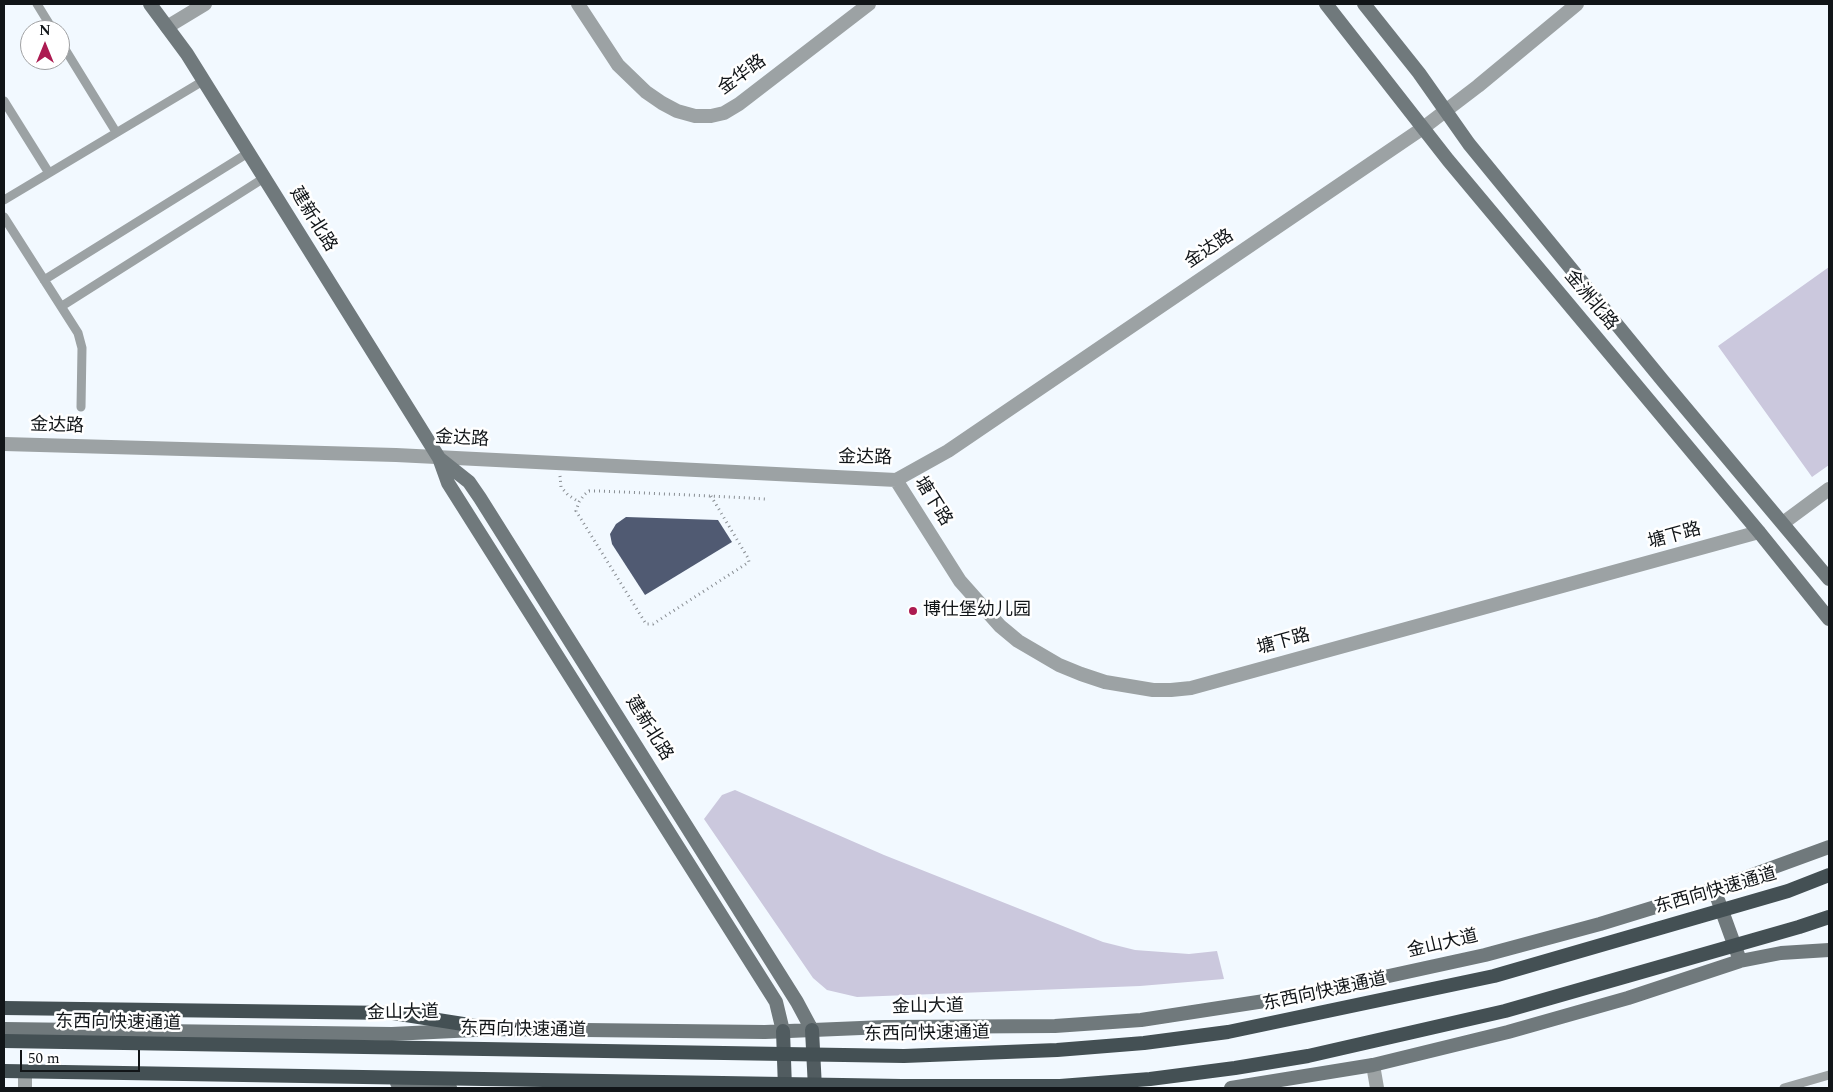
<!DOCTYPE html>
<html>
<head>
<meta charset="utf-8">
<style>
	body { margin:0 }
	#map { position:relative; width:1833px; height:1092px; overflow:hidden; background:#f2f9ff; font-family:Spectral,serif }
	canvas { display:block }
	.frame { position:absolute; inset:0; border:5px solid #111518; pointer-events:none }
	.north { position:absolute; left:20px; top:20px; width:50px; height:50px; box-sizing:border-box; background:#fff; border:1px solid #a0a1a3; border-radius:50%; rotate:0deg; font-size:14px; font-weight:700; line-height:20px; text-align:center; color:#111518 }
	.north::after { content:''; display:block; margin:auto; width:18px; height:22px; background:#ac1b51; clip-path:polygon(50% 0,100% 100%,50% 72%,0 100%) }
	.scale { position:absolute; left:20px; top:1050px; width:120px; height:22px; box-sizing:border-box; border:2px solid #111518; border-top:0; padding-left:6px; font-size:15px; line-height:18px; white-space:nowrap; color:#111518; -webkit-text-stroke:4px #fff; paint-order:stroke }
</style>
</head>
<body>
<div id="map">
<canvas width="1833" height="1092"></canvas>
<div class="frame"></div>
<div class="north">N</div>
<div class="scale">50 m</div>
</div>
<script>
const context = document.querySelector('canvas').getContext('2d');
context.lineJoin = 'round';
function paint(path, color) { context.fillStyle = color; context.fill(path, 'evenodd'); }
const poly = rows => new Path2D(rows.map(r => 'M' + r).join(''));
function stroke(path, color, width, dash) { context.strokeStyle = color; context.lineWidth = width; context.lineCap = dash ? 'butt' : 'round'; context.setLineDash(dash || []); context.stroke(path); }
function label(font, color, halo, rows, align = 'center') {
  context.font = font + ' Spectral,"Noto Sans SC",serif'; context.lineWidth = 5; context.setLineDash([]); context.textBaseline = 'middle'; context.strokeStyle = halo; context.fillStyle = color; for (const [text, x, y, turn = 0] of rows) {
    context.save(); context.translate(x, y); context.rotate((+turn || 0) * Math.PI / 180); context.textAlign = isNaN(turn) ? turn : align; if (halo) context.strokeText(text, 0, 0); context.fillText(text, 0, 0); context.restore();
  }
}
paint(poly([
	[1829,267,1829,465,1812,477,1718,346],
	[735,790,884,855,1103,942,1135,950,1189,954,1217,951,1224,979,1140,986,857,997,827,990,813,978,704,819,722,795]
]), '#cbc8dd');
paint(poly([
	[626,517,718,520,732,542,645,595,612,544,610,534,616,524]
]), '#505a72');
stroke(poly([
	[560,476,561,487,568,495,579,502],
	[711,496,748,558,749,562,653,624,646,624,576,511,579,502,584,495,589,491,600,491,711,496,766,499]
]), '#888d92', 3, [1, 4]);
stroke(poly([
	[37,4,53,30],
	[60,41,116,132],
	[4,101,49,173],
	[4,200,203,81],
	[4,217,78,333,82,348,81,407],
	[44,280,248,153],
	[62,306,264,178],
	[1784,1088,1829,1075]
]), '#9ca2a4', 9);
stroke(poly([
	[1373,1065,1377,1088],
	[25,1088,25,1077]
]), '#9ca2a4', 14);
stroke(poly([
	[578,4,618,65,646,92,662,103,677,111,695,116,711,116,724,113,739,104,869,4],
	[167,27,205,4],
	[4,444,396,455,896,480,948,451,1423,128,1478,86,1577,4],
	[896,480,960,581,1000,626,1018,641,1059,665,1081,674,1105,682,1153,690,1171,690,1191,688,1759,532],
	[1783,523,1829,489]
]), '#9ca2a4', 14);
stroke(poly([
	[150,4,187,54,439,458,448,483,776,1002,783,1031],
	[1326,4,1448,160,1759,532,1829,619],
	[1364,4,1419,73,1469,144,1663,381,1829,579],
	[440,459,469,482,480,498,797,1002,812,1030],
	[1714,889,1738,955],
	[4,1029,392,1034,495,1029,765,1032,885,1027,1055,1026,1141,1020,1297,996,1485,955,1600,924,1714,889,1829,847],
	[397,1083,450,1088],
	[1231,1088,1373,1065,1508,1032,1628,998,1740,961,1781,953,1829,950]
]), '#70797c', 14);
stroke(poly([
	[812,1030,815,1088],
	[783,1031,785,1088]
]), '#515c60', 14);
stroke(poly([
	[4,1008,393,1013,495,1029]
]), '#445054', 14);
stroke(poly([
	[4,1041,904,1056,1057,1050,1144,1043,1228,1032,1494,976,1788,891,1829,875],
	[4,1071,902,1086,1060,1086,1150,1079,1235,1068,1308,1056,1505,1011,1799,927,1829,917]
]), '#445054', 14);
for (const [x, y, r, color] of [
	[913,611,5,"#ac1b51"]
]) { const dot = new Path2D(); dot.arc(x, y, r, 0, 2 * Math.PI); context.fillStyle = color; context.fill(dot); stroke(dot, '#fff', 2); }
label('18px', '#111518', '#fff', [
	["金华路",743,76,-36],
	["建新北路",312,220,58],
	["金达路",1210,250,-34],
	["金洲北路",1590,301,50],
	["金达路",57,427,2],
	["金达路",462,440,3],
	["金达路",865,459,1],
	["塘下路",932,502,58],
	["塘下路",1675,537,-15],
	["塘下路",1284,643,-15],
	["建新北路",648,729,58],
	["东西向快速通道",1716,892,-16],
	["金山大道",1443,945,-13],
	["东西向快速通道",1325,993,-12],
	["金山大道",928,1008,-1],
	["金山大道",403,1014,-1],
	["东西向快速通道",118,1024,1],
	["东西向快速通道",523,1031,1],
	["东西向快速通道",927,1035,-1]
]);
label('18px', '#111518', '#fff', [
	["博仕堡幼儿园",923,611]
], 'left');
</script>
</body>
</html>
